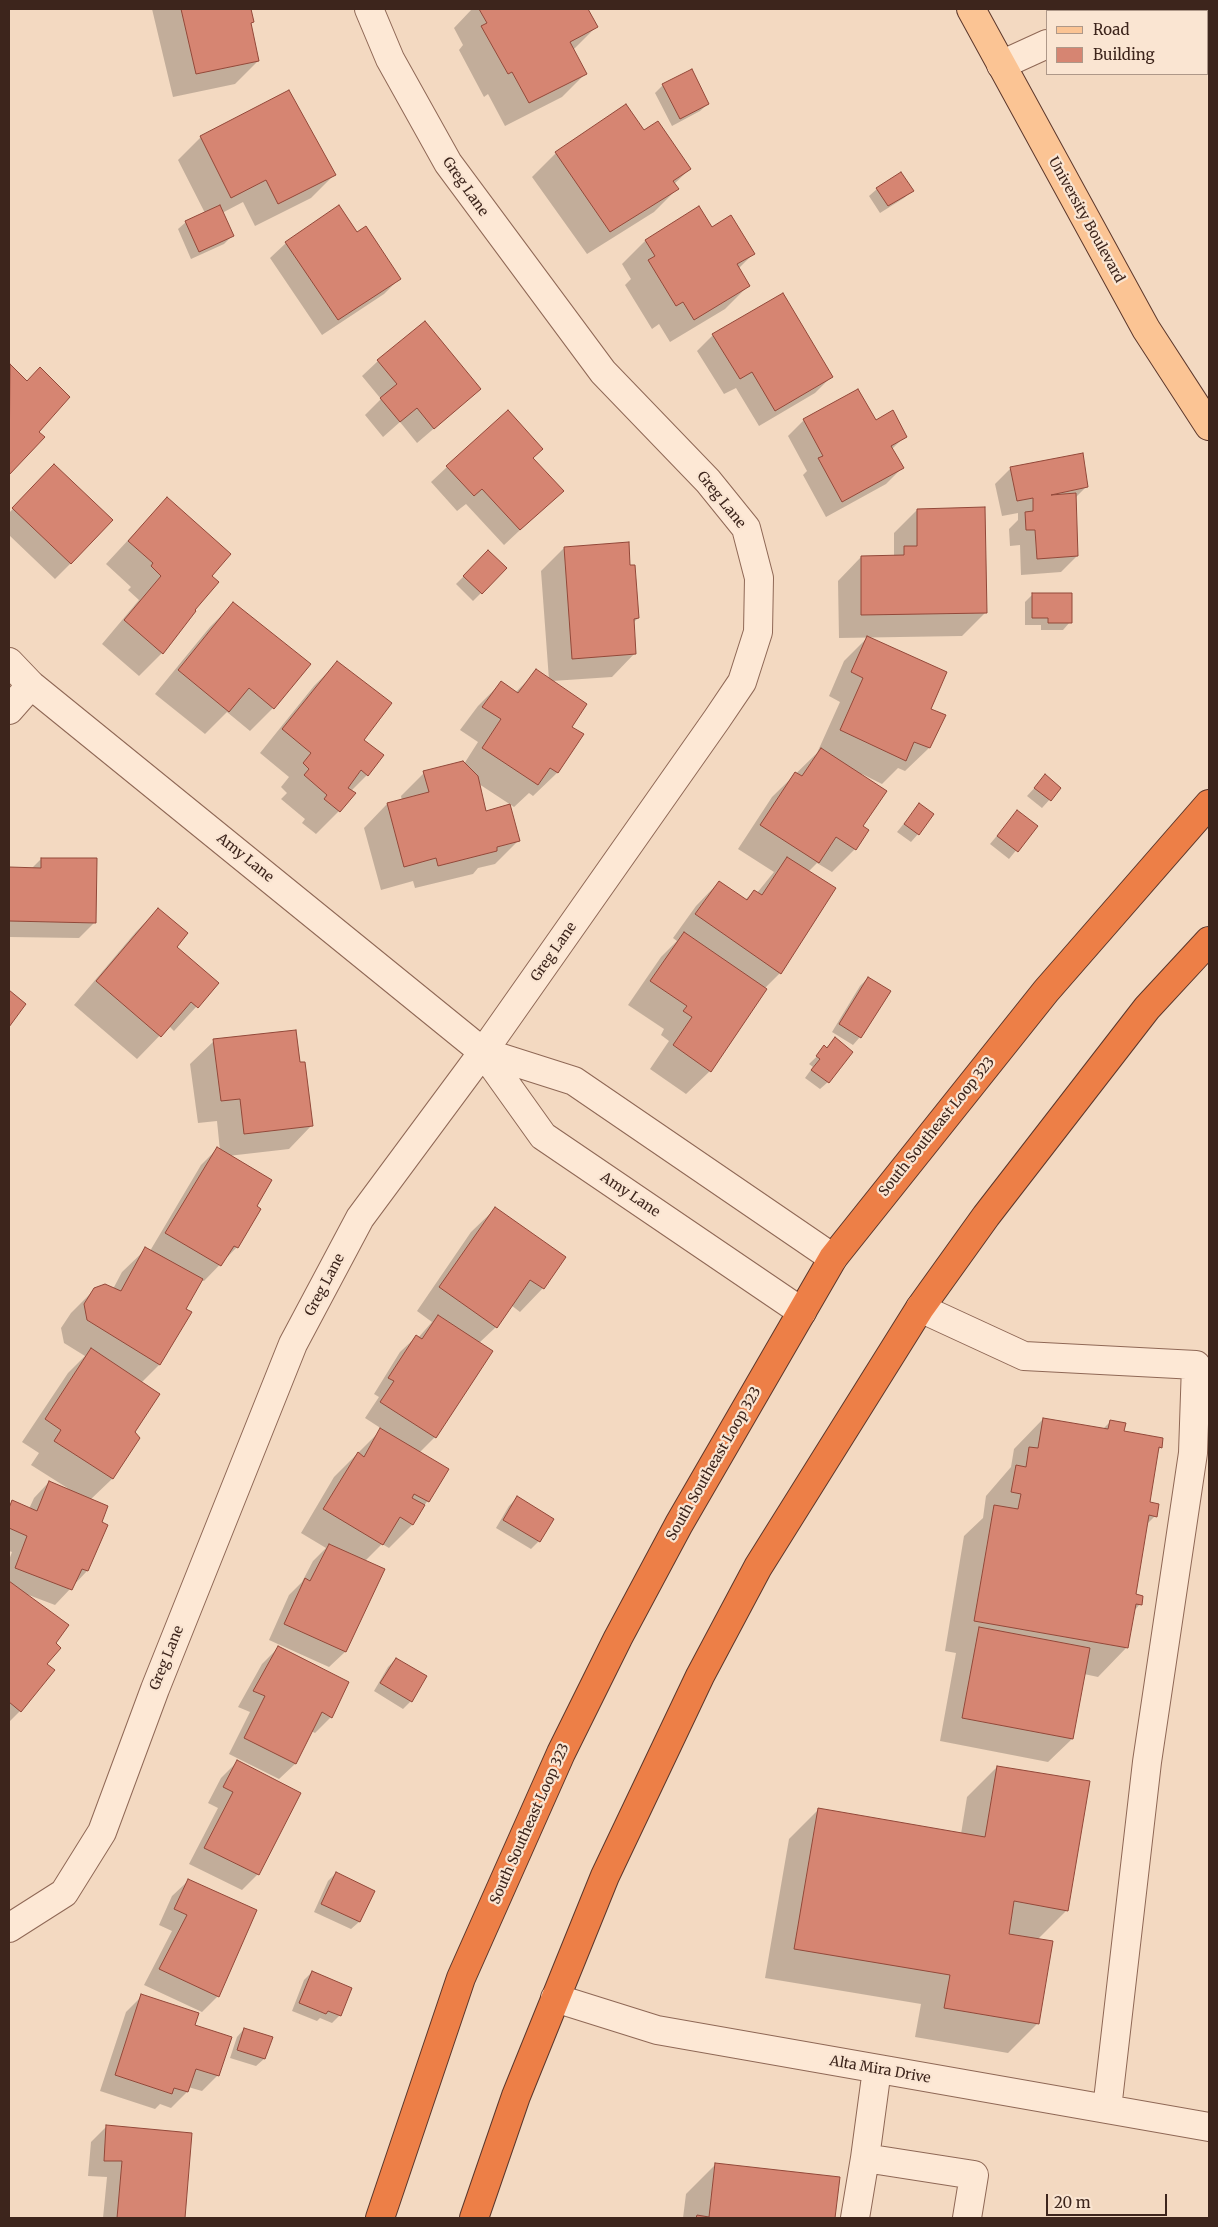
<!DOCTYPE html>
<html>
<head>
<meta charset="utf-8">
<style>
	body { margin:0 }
	#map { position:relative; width:1218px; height:2227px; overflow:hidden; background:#f3d9c1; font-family:Merriweather,serif }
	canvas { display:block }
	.frame { position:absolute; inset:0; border:10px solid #3d251c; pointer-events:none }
	.legend { position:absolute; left:1046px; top:10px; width:162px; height:65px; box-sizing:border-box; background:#fae5d2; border:1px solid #ae9889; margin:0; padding:6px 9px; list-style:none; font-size:15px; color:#3d251c }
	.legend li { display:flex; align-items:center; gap:10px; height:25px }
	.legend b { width:25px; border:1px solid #ae9889 }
	.scale { position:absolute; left:1046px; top:2194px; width:121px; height:22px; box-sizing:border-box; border:2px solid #3d251c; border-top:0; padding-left:6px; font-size:15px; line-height:18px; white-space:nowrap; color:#3d251c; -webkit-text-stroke:4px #fae5d2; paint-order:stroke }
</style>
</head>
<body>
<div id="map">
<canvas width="1218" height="2227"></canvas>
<div class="frame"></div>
<ul class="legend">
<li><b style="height:6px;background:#fbc494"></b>Road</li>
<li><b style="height:14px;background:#d68572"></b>Building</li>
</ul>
<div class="scale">20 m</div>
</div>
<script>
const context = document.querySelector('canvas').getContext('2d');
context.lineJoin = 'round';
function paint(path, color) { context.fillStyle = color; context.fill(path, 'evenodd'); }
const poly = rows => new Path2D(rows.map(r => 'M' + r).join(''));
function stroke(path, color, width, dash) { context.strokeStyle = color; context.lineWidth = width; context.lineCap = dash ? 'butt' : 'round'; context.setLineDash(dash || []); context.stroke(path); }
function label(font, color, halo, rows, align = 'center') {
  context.font = font + ' Merriweather,serif'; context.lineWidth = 4.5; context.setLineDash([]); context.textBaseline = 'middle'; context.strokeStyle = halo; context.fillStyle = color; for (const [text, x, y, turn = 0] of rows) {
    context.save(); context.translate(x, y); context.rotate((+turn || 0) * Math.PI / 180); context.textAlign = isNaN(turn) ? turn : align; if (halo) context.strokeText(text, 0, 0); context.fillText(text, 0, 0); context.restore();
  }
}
paint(poly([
	[152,9,250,9,253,21,250,24,258,61,235,84,173,97],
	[472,9,586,9,596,27,573,50,585,74,562,97,505,126,488,94,484,97,459,50,463,45,454,28],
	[663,85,708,104,700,111,672,126,655,93],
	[625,106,644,132,690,169,674,184,677,189,654,212,587,254,532,177,556,153],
	[201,137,334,175,311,198,255,226,243,202,222,213,232,236,224,244,191,259,178,229,186,222,205,213,178,160],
	[877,189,912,191,904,198,880,213,869,196],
	[711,228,753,254,738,269,748,286,725,309,670,342,659,324,652,329,625,285,631,279,622,264,645,241],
	[286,243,399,279,384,294,322,335,270,258],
	[713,335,831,377,815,393,759,426,736,388,724,394,697,351],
	[378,361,480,389,417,443,400,422,383,437,365,415,381,399,362,376],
	[10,366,27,382,38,432,43,437,9,473],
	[804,420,875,421,905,436,891,450,902,468,886,484,826,517,803,475,807,471,788,436],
	[532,458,562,491,504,545,466,504,457,511,431,482,447,467],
	[1011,468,1087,486,1075,498,1077,556,1061,572,1021,575,1020,545,1010,546,1009,529,1018,520,1018,513,1002,516,995,484],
	[39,482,71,563,55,579,9,535,9,513],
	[167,498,211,576,193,610,162,653,139,676,102,644,139,600,128,590,131,587,106,564],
	[917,510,986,612,962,636,839,638,838,581,861,557,894,557,894,533],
	[564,548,629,566,638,618,633,623,635,653,612,677,552,681,571,727,582,735,557,773,533,796,529,793,514,807,479,784,486,812,518,841,495,864,478,868,473,874,415,888,413,881,381,890,364,828,387,804,402,801,401,796,424,773,464,764,478,742,460,730,478,706,501,683,515,693,537,671,549,680,541,571],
	[488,552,481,593,473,601,456,584],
	[1033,594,1070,622,1063,630,1041,630,1041,625,1025,625,1025,602],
	[233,604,273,708,250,731,227,712,205,734,155,694,210,627],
	[867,638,929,709,944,716,929,748,905,771,898,768,882,784,862,774,861,826,855,849,832,872,817,863,808,872,780,973,765,988,710,1071,686,1094,650,1069,669,1041,661,1035,664,1029,628,1005,661,957,677,941,673,938,696,906,719,882,745,900,754,891,757,893,774,872,738,849,772,797,817,753,840,702,829,696,844,661],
	[337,663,363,741,367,775,351,791,354,793,339,811,316,834,302,823,305,819,281,799,287,793,281,787,289,777,260,753,314,686],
	[1038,784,1060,788,1042,808,1027,796],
	[919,805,918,834,911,842,897,832],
	[1017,812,1036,826,1009,859,990,844],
	[41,859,95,922,79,938,9,937,9,869,31,869],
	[158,909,175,947,218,983,174,1031,169,1026,137,1059,74,1005,135,933],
	[868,978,860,1037,853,1045,832,1032,860,986],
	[835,1039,828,1082,820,1089,805,1078,813,1067,809,1064],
	[214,1041,299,1064,312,1125,289,1149,228,1156,255,1207,237,1247,204,1281,201,1280,184,1309,190,1313,159,1365,141,1383,133,1432,139,1438,112,1479,90,1500,87,1571,55,1605,26,1594,54,1643,46,1665,20,1711,9,1722,9,1560,12,1552,9,1551,9,1505,13,1501,29,1509,34,1498,49,1482,69,1489,31,1465,39,1453,22,1442,68,1373,85,1356,64,1343,61,1328,71,1313,95,1289,113,1289,122,1272,146,1249,150,1251,201,1165,217,1149,220,1151,217,1121,198,1123,190,1064],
	[495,1209,564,1258,543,1288,520,1312,511,1305,496,1327,479,1343,435,1437,419,1453,447,1470,412,1525,389,1548,382,1544,365,1561,345,1652,329,1667,269,1640,289,1595,302,1582,313,1561,326,1548,301,1533,334,1477,382,1429,365,1418,379,1397,374,1394,400,1352,416,1337,418,1338,432,1322,417,1311,471,1232],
	[1043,1419,1103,1429,1111,1421,1122,1432,1161,1447,1157,1451,1148,1503,1155,1516,1146,1525,1134,1595,1140,1604,1133,1612,1127,1647,1098,1677,1084,1674,1072,1739,1048,1762,940,1741,956,1653,945,1651,964,1536,983,1518,986,1496,1011,1467,1014,1449],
	[517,1498,552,1519,539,1541,531,1549,496,1528,509,1506],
	[278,1648,331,1717,315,1733,311,1731,295,1764,279,1779,229,1754,250,1712,238,1707,262,1664],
	[396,1659,426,1676,411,1701,403,1709,374,1691,388,1667],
	[237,1762,258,1874,242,1890,189,1864,218,1808,208,1803,221,1778],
	[997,1767,1067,1910,1037,1940,1038,2023,1008,2053,915,2037,921,2004,765,1978,789,1839,818,1810,961,1834,967,1797],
	[336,1873,374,1891,359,1922,351,1929,314,1912,328,1881],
	[188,1881,218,1996,202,2012,144,1985,172,1931,159,1925,172,1896],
	[312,1972,340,2015,332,2023,320,2018,317,2021,292,2011,304,1980],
	[142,1996,193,2026,218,2075,202,2091,188,2087,187,2092,171,2108,160,2104,155,2109,100,2091,126,2012],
	[244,2029,264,2059,256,2066,230,2058,237,2037],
	[107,2126,191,2134,183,2218,103,2218,107,2177,88,2176,91,2142],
	[716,2164,838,2178,833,2218,683,2218,686,2194]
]), '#0003');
const building = poly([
	[181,9,251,9,254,22,251,23,259,61,196,74,181,9],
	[479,9,588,9,598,27,570,42,587,74,529,103,512,72,508,74,481,26,487,23,479,9],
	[692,69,709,104,680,119,662,84,692,69],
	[289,90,336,175,278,204,266,180,231,198,200,136,289,90],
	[626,104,644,130,658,121,691,169,673,181,679,189,610,232,555,152,626,104],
	[901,172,914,191,888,206,876,188,901,172],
	[220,205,234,236,199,252,185,221,220,205],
	[339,205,357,232,366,226,401,279,338,320,285,242,339,205],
	[699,206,712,227,731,215,755,254,737,264,750,286,694,320,683,302,676,306,648,260,655,256,645,240,699,206],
	[783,293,833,377,775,411,752,372,740,379,712,334,783,293],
	[425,321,481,389,434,429,417,408,400,422,380,398,397,384,377,360,425,321],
	[10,364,27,381,40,367,70,397,39,432,45,437,9,475,10,364],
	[858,389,876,420,893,410,907,437,891,446,904,468,842,502,818,458,823,456,803,419,858,389],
	[508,410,543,449,533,458,564,491,520,530,482,489,474,496,446,466,508,410],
	[1083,453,1088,487,1051,495,1076,493,1078,556,1037,559,1035,530,1026,530,1025,512,1033,511,1033,498,1017,501,1010,467,1083,453],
	[54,464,113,520,71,564,12,508,54,464],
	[167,497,231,554,212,576,219,582,195,610,196,611,163,654,124,620,161,576,151,566,153,563,128,541,167,497],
	[985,507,987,613,861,615,861,556,904,555,904,546,917,546,917,509,985,507],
	[629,542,630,565,635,565,639,618,634,619,636,654,572,659,564,547,629,542],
	[488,550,507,568,482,594,463,576,488,550],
	[1032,593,1072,593,1072,623,1048,623,1048,618,1032,618,1032,593],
	[233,602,311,664,274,709,249,688,229,712,178,670,233,602],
	[867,636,947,672,931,709,946,715,930,748,914,742,906,761,840,730,863,678,851,672,867,636],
	[337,661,392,703,364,740,384,755,368,776,361,770,348,788,356,793,340,812,324,799,327,795,304,775,309,769,303,763,311,753,282,729,337,661],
	[536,669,587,704,572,727,584,734,558,773,550,768,538,785,482,748,501,719,482,707,501,681,518,693,536,669],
	[821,748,887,791,863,826,869,830,856,850,836,837,819,863,760,825,795,772,802,776,821,748],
	[463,761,478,776,486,811,510,804,520,841,497,847,497,851,438,866,436,858,404,867,387,803,429,792,423,771,463,761],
	[1045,774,1061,788,1051,801,1034,788,1045,774],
	[919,803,934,814,919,835,904,824,919,803],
	[1017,810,1038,826,1018,852,997,836,1017,810],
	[787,857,836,888,781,974,695,914,719,881,747,900,754,890,762,895,787,857],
	[41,858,97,858,96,923,9,921,9,867,41,868,41,858],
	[158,908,188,933,177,947,219,983,198,1008,191,1002,161,1037,96,981,158,908],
	[684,932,767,989,711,1072,673,1045,692,1017,683,1011,687,1006,650,981,684,932],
	[868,977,891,991,861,1038,839,1024,868,977],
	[9,990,26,1004,9,1027,9,990],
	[296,1030,300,1062,305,1062,313,1126,244,1134,240,1099,221,1101,213,1039,296,1030],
	[835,1037,853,1052,829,1083,811,1070,820,1059,816,1056,824,1045,827,1048,835,1037],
	[217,1147,272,1180,257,1206,261,1209,238,1248,234,1246,221,1266,165,1233,217,1147],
	[495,1207,566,1257,544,1289,530,1280,497,1328,439,1287,495,1207],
	[145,1247,203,1279,186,1309,192,1312,160,1365,87,1320,84,1304,94,1288,105,1284,121,1291,145,1247],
	[438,1315,493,1351,436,1438,380,1402,394,1381,388,1378,416,1335,422,1339,438,1315],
	[91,1348,160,1394,135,1432,140,1438,113,1479,54,1441,61,1430,45,1419,91,1348],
	[1043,1418,1108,1429,1110,1420,1126,1423,1124,1431,1163,1438,1162,1448,1159,1447,1150,1502,1159,1504,1157,1517,1149,1515,1136,1594,1143,1596,1142,1605,1136,1604,1128,1648,974,1621,994,1505,1018,1509,1021,1494,1011,1492,1016,1465,1026,1467,1029,1447,1038,1448,1043,1418],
	[380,1428,449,1469,429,1502,414,1494,412,1498,425,1505,413,1525,400,1517,383,1545,323,1509,358,1452,364,1457,380,1428],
	[49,1481,108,1506,102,1522,108,1525,88,1571,82,1569,72,1590,15,1568,27,1536,9,1528,9,1508,12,1500,37,1511,49,1481],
	[517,1496,554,1519,540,1542,503,1520,517,1496],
	[329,1544,385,1569,346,1652,284,1624,305,1578,310,1581,329,1544],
	[9,1581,69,1625,56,1643,61,1648,47,1664,55,1670,21,1712,9,1702,9,1581],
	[979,1627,1090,1648,1073,1739,962,1718,979,1627],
	[278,1646,349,1682,332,1718,322,1712,296,1764,244,1738,265,1696,253,1691,278,1646],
	[396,1658,427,1676,412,1702,380,1683,396,1658],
	[237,1760,301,1793,259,1875,204,1848,233,1792,223,1787,237,1760],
	[997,1766,1090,1781,1068,1911,1014,1901,1009,1934,1053,1941,1039,2024,944,2008,950,1975,794,1949,818,1808,985,1837,997,1766],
	[336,1872,375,1891,360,1922,321,1904,336,1872],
	[188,1879,257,1910,219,1997,159,1969,187,1915,174,1909,188,1879],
	[312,1971,352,1988,341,2016,328,2011,326,2014,299,2003,312,1971],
	[141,1994,199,2013,195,2025,232,2037,219,2076,196,2069,188,2092,174,2088,172,2094,115,2075,141,1994],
	[244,2028,273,2037,265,2059,237,2050,244,2028],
	[106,2125,192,2133,185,2218,117,2218,122,2161,104,2161,106,2125],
	[715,2163,840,2177,835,2218,696,2218,697,2215,709,2217,715,2163]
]);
paint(building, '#d68572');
stroke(building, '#924839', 1);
const minor = poly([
	[1109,11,1113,9],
	[1001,65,1047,44],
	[9,662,31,685,483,1052,543,1136,802,1312],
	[9,710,31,685],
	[483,1052,574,1081,833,1258],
	[920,1308,1024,1356,1196,1365,1193,1453,1147,1762,1107,2109],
	[9,1928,64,1893,102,1832,155,1689,293,1344,360,1218,483,1052,717,719,742,682,758,632,759,578,746,528,708,481,603,372,448,163,390,59,369,9],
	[555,1998,657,2030,1209,2127],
	[877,2069,865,2158,974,2175,967,2218],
	[855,2218,865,2158]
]);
const major = poly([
	[971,9,1146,329,1209,426]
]);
const highway = poly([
	[380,2218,461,1978,561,1753,618,1638,679,1524,833,1258,1046,991,1209,804],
	[474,2218,516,2096,605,1876,700,1676,758,1567,920,1308,986,1216,1147,1008,1209,941]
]);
stroke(minor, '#8f6856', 30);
stroke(major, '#5c372b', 30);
stroke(highway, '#5c372b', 30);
stroke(minor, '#fde8d5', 28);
stroke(major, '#fbc494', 28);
stroke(highway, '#ed7f47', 28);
label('14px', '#3d251c', '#fae5d2', [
	["Greg Lane",465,187,55],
	["University Boulevard",1086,220,61],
	["Greg Lane",721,500,51],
	["Amy Lane",245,858,39],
	["Greg Lane",554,952,-55],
	["South Southeast Loop 323",937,1127,-51],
	["Amy Lane",630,1195,34],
	["Greg Lane",325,1285,-62],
	["South Southeast Loop 323",714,1464,-60],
	["Greg Lane",167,1658,-68],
	["South Southeast Loop 323",530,1824,-66],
	["Alta Mira Drive",880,2070,10]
]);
</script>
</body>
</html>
